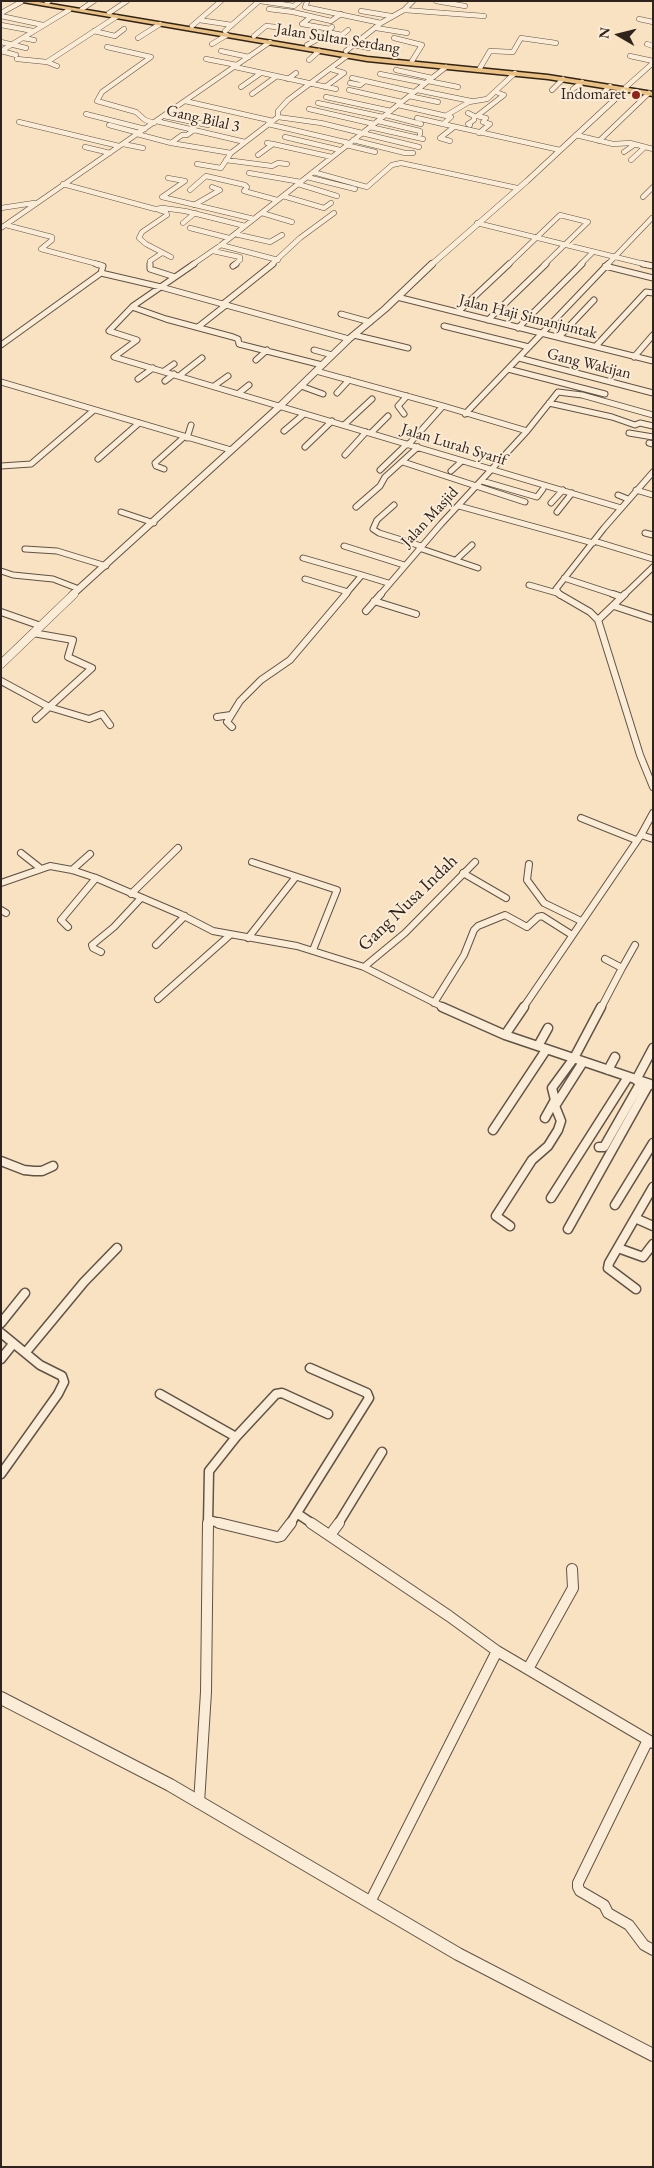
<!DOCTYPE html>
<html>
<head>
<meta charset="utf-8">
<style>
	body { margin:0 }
	#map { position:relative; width:654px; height:2168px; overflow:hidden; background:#f8e2c1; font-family:"EB Garamond",serif }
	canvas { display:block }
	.frame { position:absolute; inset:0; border:2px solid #2f231d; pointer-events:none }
	.north { position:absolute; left:594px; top:10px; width:50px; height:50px; -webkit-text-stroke:4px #faecd7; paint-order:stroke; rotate:278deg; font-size:14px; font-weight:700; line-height:20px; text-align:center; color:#2f231d }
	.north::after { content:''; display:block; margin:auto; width:18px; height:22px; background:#2f231d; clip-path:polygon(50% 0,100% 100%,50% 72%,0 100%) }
</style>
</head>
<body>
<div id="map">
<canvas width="654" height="2168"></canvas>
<div class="frame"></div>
<div class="north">N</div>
</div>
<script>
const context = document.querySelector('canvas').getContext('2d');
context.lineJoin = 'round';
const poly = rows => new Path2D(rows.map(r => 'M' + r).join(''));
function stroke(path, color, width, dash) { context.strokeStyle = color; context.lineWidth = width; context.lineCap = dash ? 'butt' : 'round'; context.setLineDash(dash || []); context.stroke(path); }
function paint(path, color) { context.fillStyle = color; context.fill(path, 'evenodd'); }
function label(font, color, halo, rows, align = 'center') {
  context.font = font + ' "EB Garamond",serif'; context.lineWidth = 4; context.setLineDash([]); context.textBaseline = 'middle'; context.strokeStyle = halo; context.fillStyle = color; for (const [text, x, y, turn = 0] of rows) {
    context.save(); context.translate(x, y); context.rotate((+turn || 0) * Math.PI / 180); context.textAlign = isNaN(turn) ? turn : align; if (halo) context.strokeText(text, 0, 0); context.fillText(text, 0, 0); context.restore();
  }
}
const minorFar4 = poly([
	[260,1,294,6,300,1],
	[436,1,465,6],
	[307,2,305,7,381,23],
	[47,3,49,1],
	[82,9,94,1],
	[269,9,293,12,331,21,341,14],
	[404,10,484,16],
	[361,11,391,16],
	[1,13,21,2],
	[109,13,127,1],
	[1,16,43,25],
	[311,17,302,24,330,29],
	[639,19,653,22],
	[199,20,232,25],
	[1,25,33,31],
	[192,26,221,1],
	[376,28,407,33],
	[94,31,115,36,124,29],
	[225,31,259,1],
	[327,32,342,35,348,30],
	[254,36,266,26,277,27],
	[23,38,34,40],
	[138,38,160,24],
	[394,38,422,45,412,61],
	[1,42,26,48],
	[212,44,227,35],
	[647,44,653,46],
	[307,45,320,38,332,27],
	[354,45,369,48],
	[107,47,151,57,102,92,97,101,136,112,145,120,154,123],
	[1,51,69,10],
	[1,51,16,55],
	[221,51,249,57],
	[346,51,381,23,404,10,413,1],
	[630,56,653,61],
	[17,59,47,62],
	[206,59,237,65],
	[309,60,319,51],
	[57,66,47,62,116,17],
	[235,67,336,89],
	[480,68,490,51,513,52,521,38,556,43],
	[396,70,432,78],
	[380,74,425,83],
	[352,78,414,92],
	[288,79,296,73],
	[428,81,458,87],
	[350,83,360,85,365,81],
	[241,87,261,73],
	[325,87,344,73,331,69],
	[626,87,653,63],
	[573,89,582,82],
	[349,90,402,102],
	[417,90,471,101],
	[552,90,563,79],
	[252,94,277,76],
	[409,96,438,102],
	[600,96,610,86],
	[326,97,391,111],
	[185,101,273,121],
	[318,103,383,117],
	[398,105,451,117,443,124,560,150],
	[309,109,374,124],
	[468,113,474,116,474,120,468,124,470,125],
	[86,114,145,129],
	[386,115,421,124],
	[447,115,469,102,487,99,515,73],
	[164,116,208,125],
	[278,117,321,123,419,147],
	[417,118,443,124],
	[156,121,245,142],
	[378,121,420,131,420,134],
	[19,122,119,146],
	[268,124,349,143],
	[109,125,139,133],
	[370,127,423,139],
	[479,133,490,124,483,122,486,118,477,116,504,95,496,92],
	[137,134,171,143,231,153],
	[576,135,613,144,630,143,653,149],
	[285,137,340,150],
	[353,140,405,153,413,153],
	[450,141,440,138,454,127],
	[599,141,649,93],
	[171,143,182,135,187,135,194,130],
	[123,144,143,148],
	[273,144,332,157],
	[346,145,375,152],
	[85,147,110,153],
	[624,152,634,145],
	[258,155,273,144,267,143],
	[226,160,272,166,278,163,287,164],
	[631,160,645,147],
	[197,164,221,168,231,153,278,117,278,111,288,100,347,56],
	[313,172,367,187,392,165,401,163,517,188],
	[249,173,301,182],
	[307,177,355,189],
	[168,178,185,181,162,197,254,219],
	[63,184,155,209,163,208,185,211,245,226],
	[298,184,337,196],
	[190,190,206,176,245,185,247,187,244,191,277,200],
	[283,196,324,208,331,203],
	[643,197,653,187],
	[194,205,220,190,212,187],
	[1,208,34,203],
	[159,210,166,212,167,215,142,232,139,238,146,244,171,257],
	[262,213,292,222],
	[183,223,195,213],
	[477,223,648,265],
	[6,225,52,237,52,240,41,249,101,265],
	[1,228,270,42],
	[190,228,229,238],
	[235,234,270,242,282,235],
	[221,245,278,260],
	[213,251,240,257,240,260,234,265],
	[150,265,150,261,162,253],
	[192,265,221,245,446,67],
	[271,265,300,238,334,213],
	[508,265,560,215,588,222,544,265],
	[580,265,593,252],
	[607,265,652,218]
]);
const minorFar3 = poly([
	[96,264,103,266,101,273,161,287,349,339],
	[150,264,150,269,175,277],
	[194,264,133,306,109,331,137,340,114,357,621,508],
	[643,264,653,266],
	[233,266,236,264],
	[605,266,653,278],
	[397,297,653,361],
	[223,304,273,264],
	[132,307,166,319,233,337,238,339,239,344,322,365],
	[458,312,509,264],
	[341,314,370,322],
	[488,320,546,264],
	[444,326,529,347],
	[198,327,226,305],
	[518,328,582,264],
	[354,335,408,348],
	[559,337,594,300],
	[1,345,101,273],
	[596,346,646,292,653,293],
	[314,350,332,355],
	[634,357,653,335],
	[519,358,653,393],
	[256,360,267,350],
	[508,369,605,394],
	[164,371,174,364],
	[316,371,443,406,409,444],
	[179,376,202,358],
	[138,379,153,368],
	[165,381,174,374],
	[1,382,231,450],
	[214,386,228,376],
	[301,386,323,394],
	[239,393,249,385],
	[337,393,349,380],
	[549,403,612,417,635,425,640,423,653,426],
	[443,406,527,431],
	[404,414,398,406,407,396],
	[465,414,608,264],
	[344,425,372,399],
	[284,431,304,414],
	[371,433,388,416],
	[629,433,653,437],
	[187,438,191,425],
	[649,443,653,444],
	[305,447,332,421],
	[345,455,366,432],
	[98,459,139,423],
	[403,462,525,502],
	[1,466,31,464,94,410],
	[164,469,156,466,155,463,184,437],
	[380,470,407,444],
	[451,471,462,461],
	[482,481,537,497,543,489],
	[636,490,653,495],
	[618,495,628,499],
	[551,503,563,490],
	[394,505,377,520,373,529,379,533,421,546],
	[459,506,593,543],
	[356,507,380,486,385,477,418,447],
	[121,512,154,523],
	[557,512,572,493],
	[645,533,653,535],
	[594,541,653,559],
	[344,546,404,565],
	[419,548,478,568],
	[25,549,57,551,106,566],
	[303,558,362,575,345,595],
	[456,560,472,545],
	[1,571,13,575,53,579,79,589],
	[362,575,388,583],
	[564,578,616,595],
	[305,579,348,592],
	[529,585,557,593],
	[380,595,441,524,527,431,558,392,582,395,653,415],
	[560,595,556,589,604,528,653,472],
	[624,595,653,567]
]);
const minorFar2 = poly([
	[559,594,590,612,598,620,640,755,653,787],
	[613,594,622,597],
	[374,601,416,614],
	[614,606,653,619],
	[366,611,381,594],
	[1,612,41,626],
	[598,620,625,594],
	[33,633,73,640,68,657,92,668,36,719],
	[1,681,49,707,89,719,102,714,110,725],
	[217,717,231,715],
	[232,727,227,722,240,701,261,680,290,660,346,594],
	[581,818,636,840],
	[641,835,653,839],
	[21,853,40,868],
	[252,862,337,890,313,950],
	[529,864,527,880,544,903,581,921],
	[72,870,90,854],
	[463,873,506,898],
	[1,883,50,866,72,870,96,878,180,914,213,931,297,946,364,967,445,1008],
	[131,894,178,848],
	[1,910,6,913],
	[68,927,61,920,96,878],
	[248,938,295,878],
	[156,945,185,916],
	[101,952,93,948,92,945,114,927,141,898],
	[364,967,405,933,475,862],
	[622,968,635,945],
	[158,999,230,935],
	[434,1003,464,955,474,930,478,926,505,915,527,927,538,917,542,916,572,935],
	[523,1008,641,835,653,813],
	[601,1008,622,968,605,959]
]);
const minorFar1 = poly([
	[442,1007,505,1035,653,1085],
	[505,1035,524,1007],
	[538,1046,548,1028],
	[608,1070,615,1057],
	[636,1080,653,1048],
	[545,1118,555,1100,552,1088,574,1058,601,1007],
	[493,1130,546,1050],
	[599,1147,604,1147,641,1082],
	[1,1161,24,1170,34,1171,42,1171,53,1166],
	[551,1198,628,1077],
	[615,1205,653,1143],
	[635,1218,653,1226],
	[510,1226,496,1216,532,1160,548,1146,558,1130,561,1121,555,1106,583,1062],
	[568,1229,649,1084],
	[618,1248,643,1257,653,1244],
	[636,1289,608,1268,609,1263,653,1187],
	[1,1323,25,1293],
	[1,1333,40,1365,62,1376,64,1382,58,1394,1,1474],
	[26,1352,84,1282,117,1248],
	[1,1359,13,1344],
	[160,1394,236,1437],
	[298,1514,313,1524],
	[208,1520,224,1524],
	[208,1524,209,1471,236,1437,276,1394,282,1393,328,1414],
	[290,1524,369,1398,367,1393,310,1368],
	[338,1524,382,1452]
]);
const minor = poly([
	[219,1523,277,1537,281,1536,291,1523],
	[311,1523,449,1616,497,1651,653,1743],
	[330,1535,339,1523],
	[528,1669,573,1588,572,1569],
	[648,1740,578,1883,578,1887,580,1891,604,1905,608,1913,629,1925,644,1945,653,1950],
	[199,1803,206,1692,208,1523],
	[370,1902,497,1651]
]);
const tertiaryFar3 = poly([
	[431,265,527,181,626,89]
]);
const tertiaryFar2 = poly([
	[72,595,280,406,349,339,385,309,432,264]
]);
const tertiaryFar1 = poly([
	[1,664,74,594]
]);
const tertiary = poly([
	[1,1698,170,1785,458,1954,653,2055]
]);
const trunk = poly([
	[17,1,33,1,367,57,548,75,653,92,653,96,548,79,367,61,17,1]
]);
stroke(minorFar4, '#615346', 5.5);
stroke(minorFar3, '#615346', 7);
stroke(minorFar2, '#615346', 8);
stroke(minorFar1, '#615346', 11);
stroke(minor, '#615346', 12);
stroke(tertiaryFar3, '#615346', 6);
stroke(tertiaryFar2, '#615346', 8);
stroke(tertiaryFar1, '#615346', 9);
stroke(tertiary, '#615346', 14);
stroke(trunk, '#2f231d', 3);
stroke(minorFar4, '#faecd7', 4.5);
stroke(minorFar3, '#faecd7', 5);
stroke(minorFar2, '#faecd7', 6);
stroke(minorFar1, '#faecd7', 8);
stroke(minor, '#faecd7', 10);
stroke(tertiaryFar3, '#faecd7', 5);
stroke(tertiaryFar2, '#faecd7', 6);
stroke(tertiaryFar1, '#faecd7', 8);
stroke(tertiary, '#faecd7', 12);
paint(trunk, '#ecc180');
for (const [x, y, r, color] of [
	[636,95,5,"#8f2418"]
]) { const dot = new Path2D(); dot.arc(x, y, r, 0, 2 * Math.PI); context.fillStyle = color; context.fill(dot); stroke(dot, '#faecd7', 2); }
label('16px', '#2f231d', '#faecd7', [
	["Jalan Sultan Serdang",338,39,9],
	["Gang Bilal 3",203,119,13],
	["Jalan Haji Simanjuntak",528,317,14],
	["Gang Wakijan",589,364,14],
	["Jalan Lurah Syarif",454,445,17],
	["Jalan Masjid",430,517,-47]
]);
label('16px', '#2f231d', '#faecd7', [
	["Indomaret",626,95]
], 'right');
label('19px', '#2f231d', '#faecd7', [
	["Gang Nusa Indah",408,903,-44]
]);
</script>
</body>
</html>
